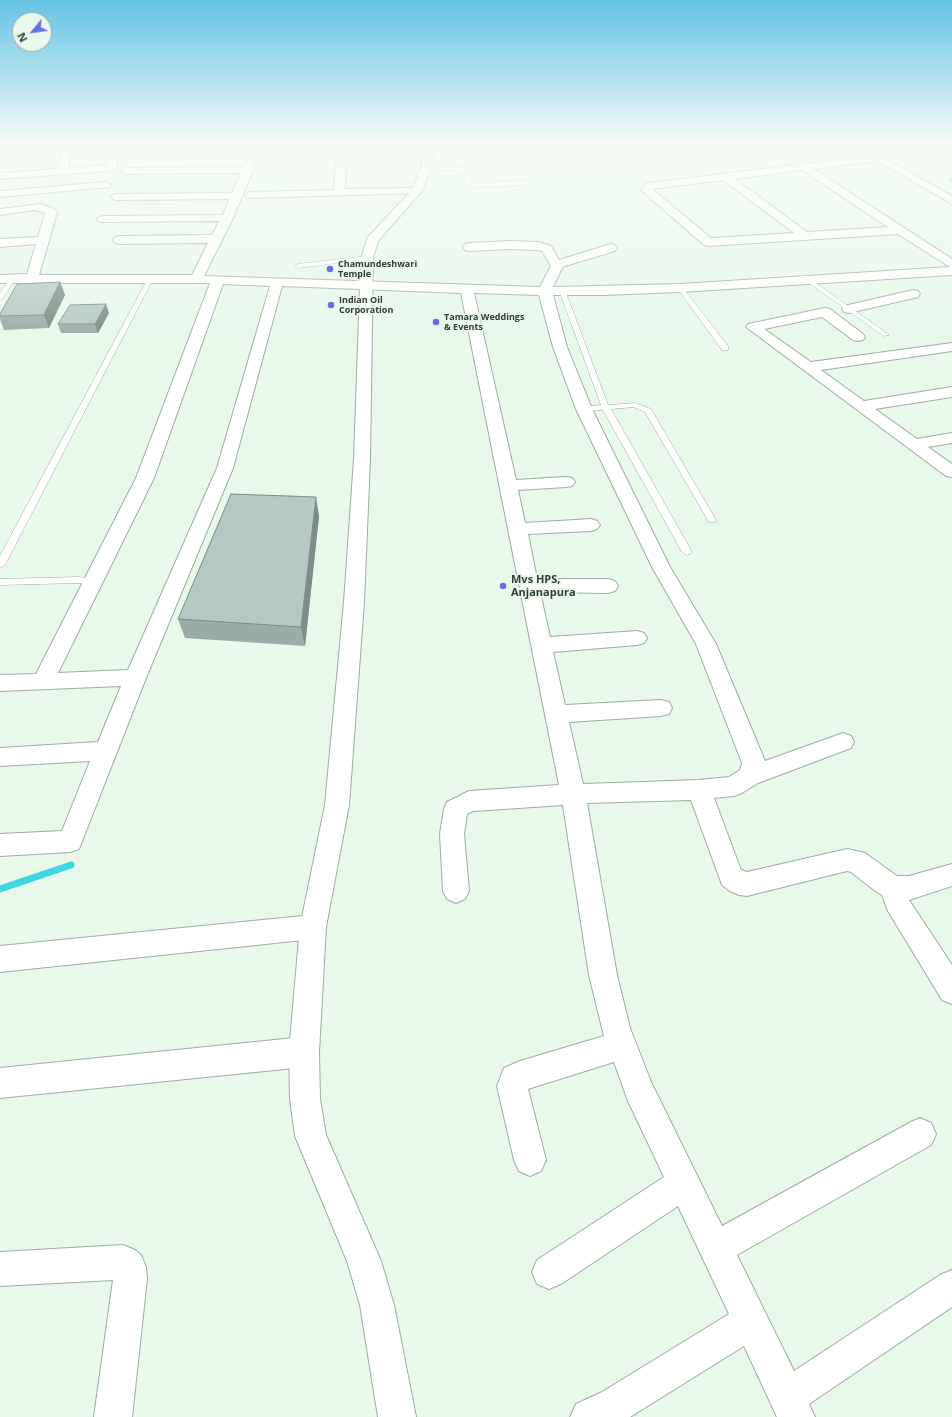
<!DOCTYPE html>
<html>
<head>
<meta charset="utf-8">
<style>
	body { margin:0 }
	#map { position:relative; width:952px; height:1417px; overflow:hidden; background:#e8f8eb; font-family:"Open Sans",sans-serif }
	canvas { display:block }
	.north { position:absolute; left:12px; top:12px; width:40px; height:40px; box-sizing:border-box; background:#e8f8eb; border:1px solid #a1ada3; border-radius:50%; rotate:241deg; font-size:11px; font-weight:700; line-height:16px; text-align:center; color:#363c37 }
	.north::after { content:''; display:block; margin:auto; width:14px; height:18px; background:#686ee7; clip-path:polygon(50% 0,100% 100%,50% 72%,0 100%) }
</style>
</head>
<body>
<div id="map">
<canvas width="952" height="1417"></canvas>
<div class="north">N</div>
</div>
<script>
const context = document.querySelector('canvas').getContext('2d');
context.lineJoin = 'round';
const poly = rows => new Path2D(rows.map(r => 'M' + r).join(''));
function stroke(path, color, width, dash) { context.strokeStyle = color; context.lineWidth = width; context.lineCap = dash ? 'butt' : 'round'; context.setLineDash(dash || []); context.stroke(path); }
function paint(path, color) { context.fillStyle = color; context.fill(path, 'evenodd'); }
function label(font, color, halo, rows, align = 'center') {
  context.font = font + ' "Open Sans",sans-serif'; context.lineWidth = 3.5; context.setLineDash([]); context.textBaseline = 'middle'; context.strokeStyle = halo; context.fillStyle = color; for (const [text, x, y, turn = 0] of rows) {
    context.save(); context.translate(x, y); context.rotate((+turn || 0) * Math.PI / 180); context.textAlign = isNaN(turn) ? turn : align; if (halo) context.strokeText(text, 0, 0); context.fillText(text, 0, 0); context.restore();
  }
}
stroke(poly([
	[0,889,71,865]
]), '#40d6df', 7);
const service = poly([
	[942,153,952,154,952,158,942,157,886,164,883,162,942,153],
	[426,166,465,168,472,182,476,183,525,181,528,183,525,185,475,187,468,184,461,171,424,169,423,168,426,166],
	[367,256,369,257,369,259,298,268,295,266,298,264,367,256],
	[11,277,16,278,2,299,0,300,0,293,11,277],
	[148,278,153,279,5,565,0,568,0,556,148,278],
	[806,279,810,279,889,335,884,336,806,281,806,279],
	[678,287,682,287,728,346,728,350,722,350,678,289,678,287],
	[562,288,565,290,608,405,635,403,651,409,716,520,715,522,709,522,645,412,634,407,611,409,692,552,690,554,687,555,682,552,603,410,584,411,580,409,584,407,601,405,559,290,562,288],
	[79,577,93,579,98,582,93,585,79,583,0,585,0,579,79,577]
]);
const minor = poly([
	[67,145,72,148,68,168,107,165,107,147,110,145,115,145,117,147,117,167,110,171,0,179,0,173,58,169,62,148,67,145],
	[256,145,266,145,261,151,233,218,204,276,540,287,551,266,542,251,537,250,510,249,469,251,465,250,463,247,465,244,469,243,510,241,538,242,551,246,559,260,611,244,615,245,617,248,615,251,565,266,562,268,553,287,680,284,950,267,898,234,708,246,704,245,641,190,645,184,649,183,794,165,767,147,765,145,776,145,806,164,879,155,883,156,884,158,883,160,879,161,814,169,952,259,952,275,680,292,604,295,553,295,567,347,592,409,670,567,716,644,765,761,843,733,851,736,854,742,851,748,758,783,742,793,734,796,714,798,741,870,747,872,847,849,865,853,897,876,909,876,952,864,952,886,909,900,952,965,952,1004,942,1000,888,911,882,895,874,890,851,872,847,871,747,896,739,895,730,891,722,885,691,800,587,803,617,975,630,1028,651,1082,722,1226,909,1123,920,1118,931,1123,936,1134,931,1145,737,1255,794,1371,940,1275,952,1270,952,1307,809,1404,815,1417,777,1417,744,1346,630,1417,570,1417,576,1404,602,1392,729,1314,678,1206,561,1284,549,1289,537,1284,532,1272,537,1260,664,1177,628,1101,614,1062,528,1089,546,1160,541,1171,530,1176,519,1171,514,1160,497,1086,504,1068,520,1061,604,1036,589,975,563,805,473,811,467,814,464,834,469,891,465,899,456,903,447,899,443,891,440,834,444,809,447,802,469,791,559,785,461,293,282,286,233,468,146,678,79,849,70,852,0,856,0,834,62,831,90,761,0,766,0,748,98,742,121,686,0,691,0,675,36,674,136,478,210,283,0,283,0,275,27,274,36,244,0,247,0,239,38,237,45,213,35,210,0,215,0,209,41,204,54,209,56,211,57,213,39,275,192,275,208,243,119,244,115,243,113,240,115,237,119,236,212,235,219,221,103,222,99,221,97,219,99,217,103,216,223,215,229,199,115,200,110,197,115,194,232,193,241,173,125,174,120,171,125,168,244,167,250,153,136,154,131,151,136,148,253,147,256,145],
	[802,170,888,227,807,232,735,179,802,170],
	[723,180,794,233,711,238,652,189,723,180],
	[223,284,270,286,217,468,128,670,58,673,154,478,223,284],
	[474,293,539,295,553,347,576,409,652,567,696,644,742,763,740,770,729,777,699,780,583,784,569,722,661,716,669,714,672,708,669,702,661,700,565,705,553,652,637,645,644,643,647,638,644,633,637,631,550,637,540,592,608,593,615,591,618,586,615,581,608,579,537,579,528,534,591,531,597,529,600,525,597,521,591,519,525,523,518,490,566,487,572,486,575,482,572,478,566,477,516,480,474,293],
	[361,146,366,149,365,151,346,157,345,189,417,188,422,191,421,193,250,198,245,195,250,192,334,190,336,155,337,153,361,146],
	[106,182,111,185,110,187,0,197,0,191,106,182],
	[913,290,918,291,920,294,918,297,849,313,844,312,842,309,844,306,913,290],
	[825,308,830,309,863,334,865,337,863,340,858,341,853,340,822,317,764,329,811,362,952,343,952,351,821,370,864,401,952,387,952,397,875,409,917,439,952,433,952,443,928,447,952,464,952,477,946,476,746,327,748,324,753,323,825,308],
	[313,915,322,918,326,927,322,936,313,939,0,972,0,946,313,915],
	[304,1037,314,1042,319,1052,314,1062,304,1067,0,1098,0,1068,304,1037],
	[123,1245,135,1250,141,1255,146,1267,147,1279,132,1417,94,1417,113,1280,0,1286,0,1252,123,1245]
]);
const tertiary = poly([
	[424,145,434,145,431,168,422,191,378,241,373,258,370,459,364,602,349,805,326,927,319,1052,320,1099,326,1135,381,1261,394,1305,416,1417,378,1417,360,1305,347,1261,295,1136,290,1099,289,1052,300,927,325,805,344,602,354,459,361,258,368,237,412,190,421,168,424,145]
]);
const secondary = poly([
	[850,145,861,145,952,196,952,204,850,145]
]);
stroke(service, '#9dada0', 1);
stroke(minor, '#9dada0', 2);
stroke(tertiary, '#9dada0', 2);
stroke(secondary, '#9dada0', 2);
paint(service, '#fff');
paint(minor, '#fff');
paint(tertiary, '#fff');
paint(secondary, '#fff');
paint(poly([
	[952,172,952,183,949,181],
	[60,282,65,295,49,328,4,330,0,319,0,314],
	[109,313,98,333,61,333,58,324],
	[319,516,305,646,185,638,178,619]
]), '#9bada8');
paint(poly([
	[60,282,65,295,49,328,44,315],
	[106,304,109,313,98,333,95,324],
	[316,497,319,516,305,646,301,627]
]), '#7e8d88');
const building = poly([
	[60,282,44,315,0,316,0,314,17,284,60,282],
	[106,304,95,324,58,324,70,305,106,304],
	[231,494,316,497,301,627,178,619,231,494]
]);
paint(building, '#b4c9c3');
stroke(building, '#7e8d88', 1);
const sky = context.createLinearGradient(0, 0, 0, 343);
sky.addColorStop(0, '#65c2e4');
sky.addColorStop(0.42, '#f5fcf6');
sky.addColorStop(1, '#f5fcf600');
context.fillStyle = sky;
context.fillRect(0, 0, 952, 343);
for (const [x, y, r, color] of [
	[330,269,4,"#686ee7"],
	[331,305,4,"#686ee7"],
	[436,322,4,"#686ee7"],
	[503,586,4,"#686ee7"]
]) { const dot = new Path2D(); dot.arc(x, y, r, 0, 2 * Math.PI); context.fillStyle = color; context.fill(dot); stroke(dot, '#e8f8eb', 1.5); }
label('bold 9px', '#363c37', '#e8f8eb', [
	["Chamundeshwari",338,264],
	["Temple",338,274],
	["Indian Oil",339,300],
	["Corporation",339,310],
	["Tamara Weddings",444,317],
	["& Events",444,327]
], 'left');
label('bold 11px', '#363c37', '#e8f8eb', [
	["Mvs HPS,",511,580],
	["Anjanapura",511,593]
], 'left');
</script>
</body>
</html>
